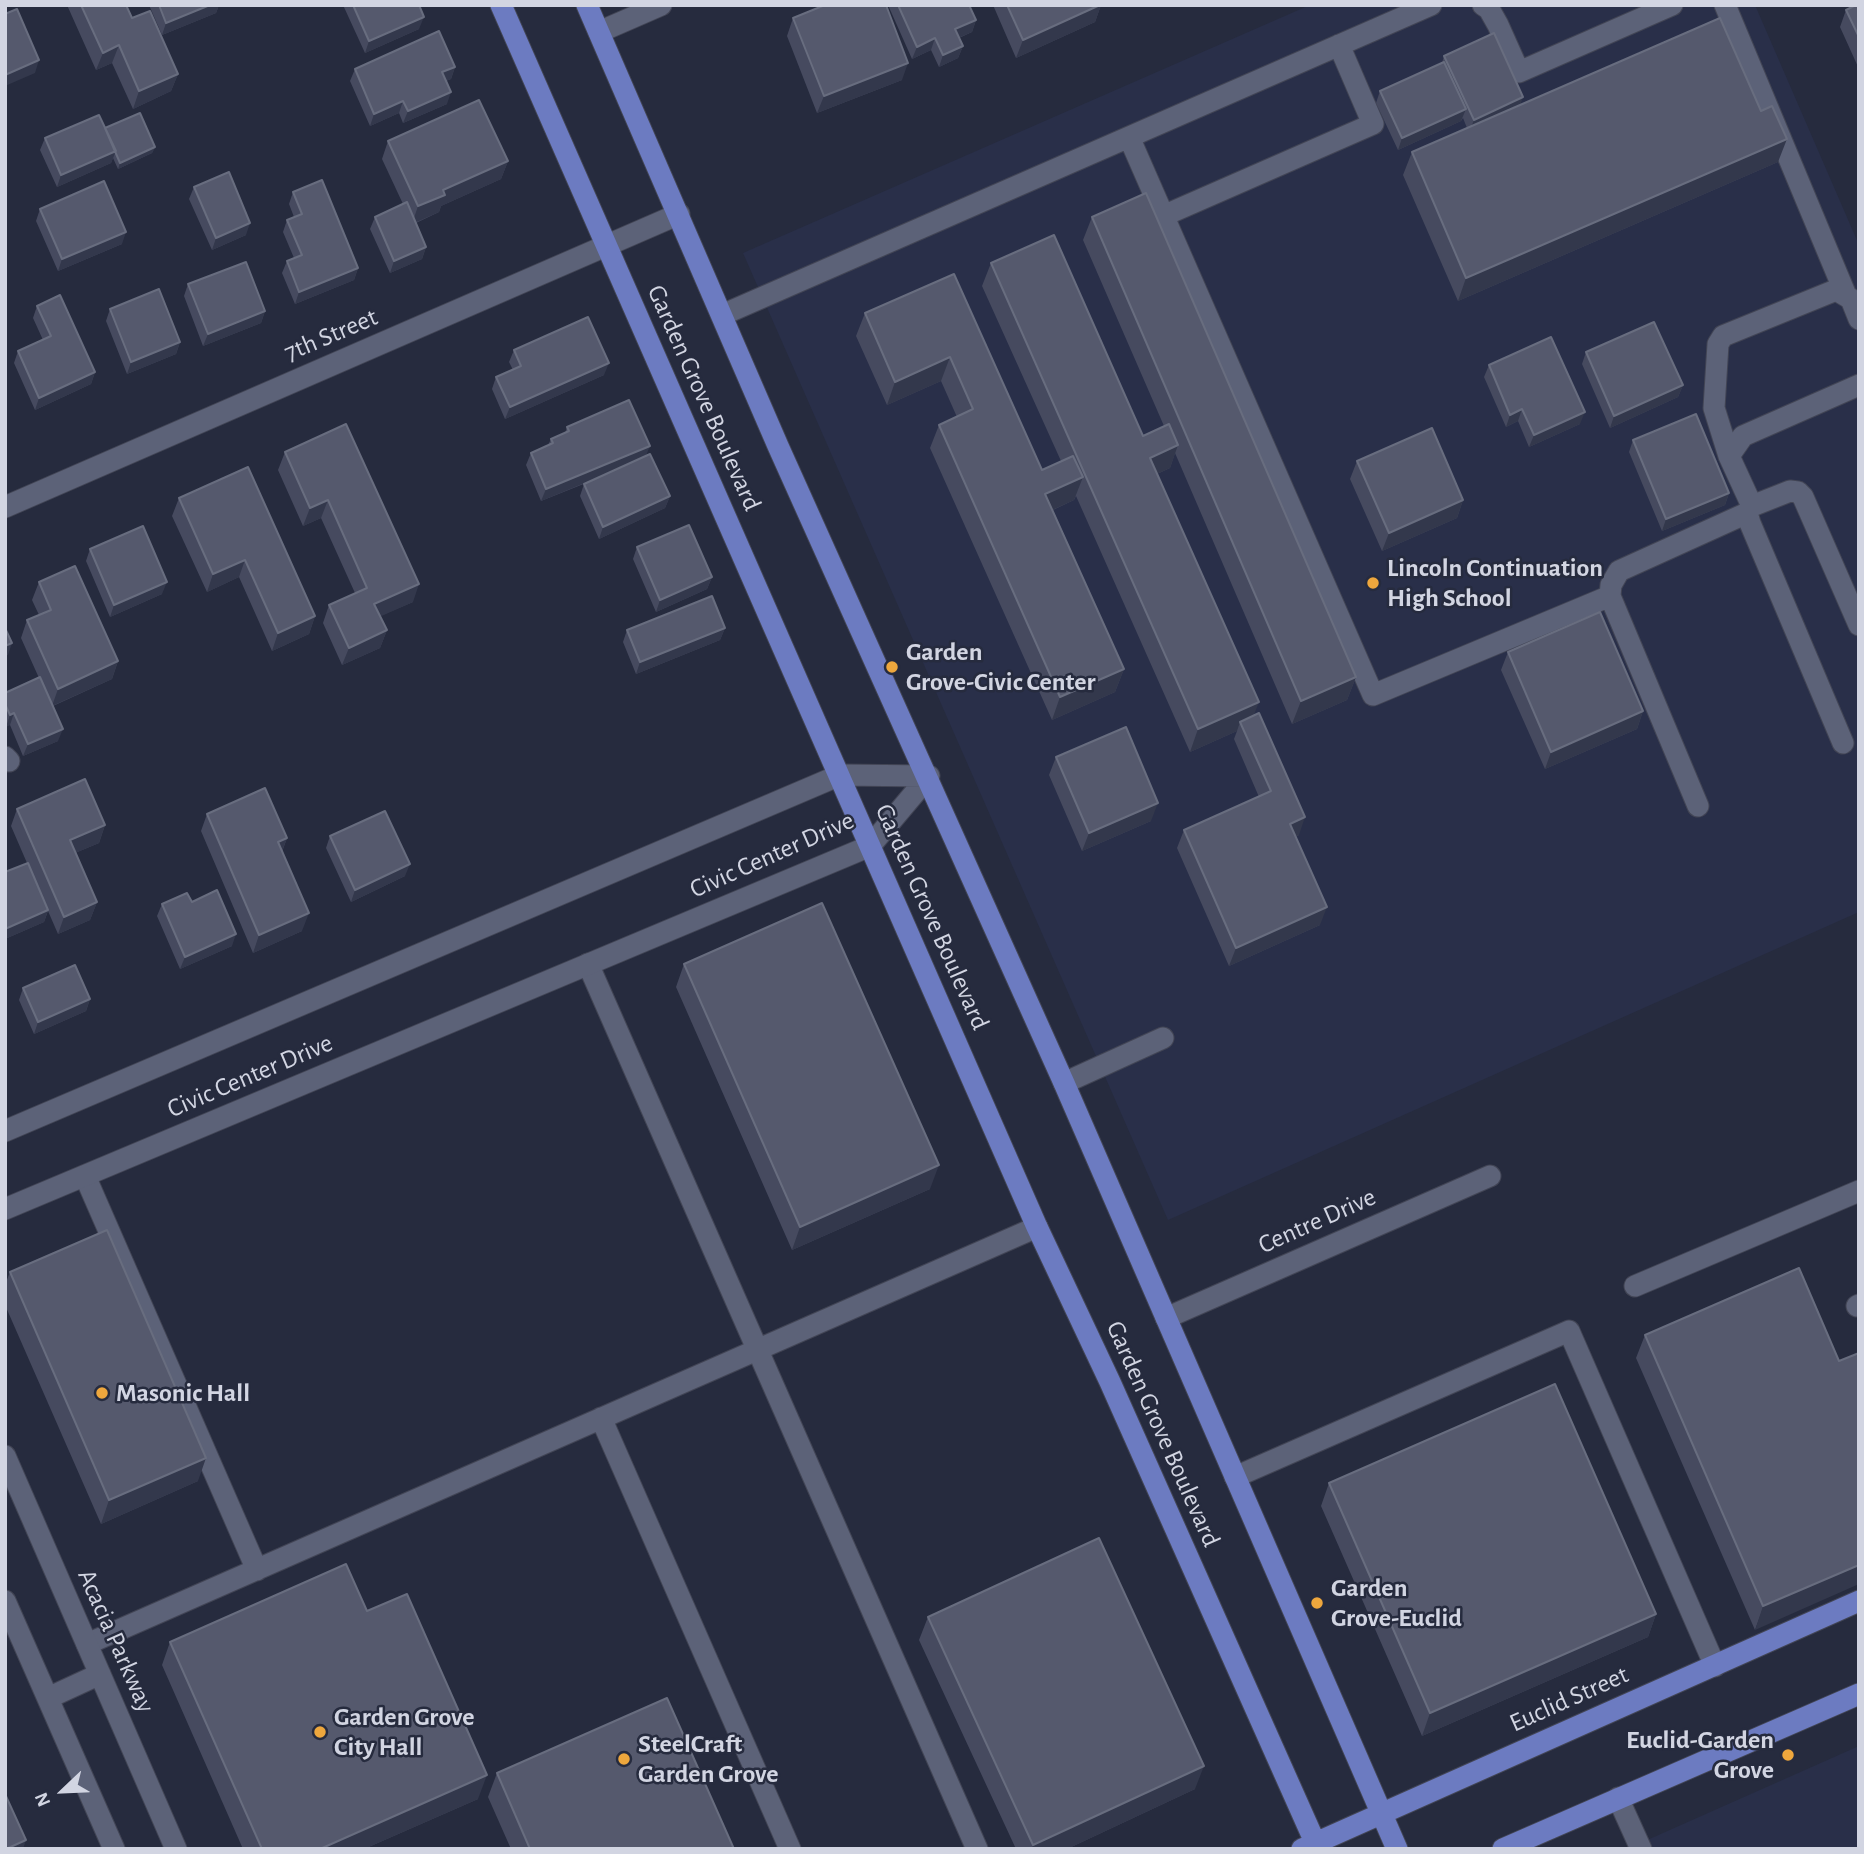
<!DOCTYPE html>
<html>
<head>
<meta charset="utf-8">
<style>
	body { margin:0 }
	#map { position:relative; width:1864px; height:1854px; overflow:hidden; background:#262b3e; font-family:"Alegreya Sans",sans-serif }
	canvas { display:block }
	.frame { position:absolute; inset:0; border:7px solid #d2d5e2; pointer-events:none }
	.north { position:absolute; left:28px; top:1756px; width:70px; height:70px; -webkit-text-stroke:5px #262b3e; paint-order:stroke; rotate:247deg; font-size:19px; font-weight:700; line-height:28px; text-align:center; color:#d2d5e2 }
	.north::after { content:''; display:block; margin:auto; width:24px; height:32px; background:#d2d5e2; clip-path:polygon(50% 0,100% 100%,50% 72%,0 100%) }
</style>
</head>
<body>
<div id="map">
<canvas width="1864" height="1854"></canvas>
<div class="frame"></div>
<div class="north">N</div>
</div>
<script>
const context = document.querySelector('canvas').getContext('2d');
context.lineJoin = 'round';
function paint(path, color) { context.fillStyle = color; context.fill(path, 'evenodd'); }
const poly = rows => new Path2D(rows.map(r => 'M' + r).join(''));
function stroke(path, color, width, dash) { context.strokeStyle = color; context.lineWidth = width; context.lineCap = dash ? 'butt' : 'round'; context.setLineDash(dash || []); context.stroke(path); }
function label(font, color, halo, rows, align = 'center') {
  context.font = font + ' "Alegreya Sans",sans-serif'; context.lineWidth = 5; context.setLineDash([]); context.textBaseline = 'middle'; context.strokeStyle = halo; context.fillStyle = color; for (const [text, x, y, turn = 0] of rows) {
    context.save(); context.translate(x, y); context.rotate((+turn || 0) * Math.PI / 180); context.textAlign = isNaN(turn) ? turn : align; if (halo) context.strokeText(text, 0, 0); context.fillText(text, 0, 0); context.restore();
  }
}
paint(poly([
	[1310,5,1755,5,1859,245,1859,912,1168,1220,743,253],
	[1859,1746,1859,1849,1627,1849]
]), '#292f49');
const lane = poly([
	[1483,5,1489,9,1498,25,1519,72,1672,5],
	[1725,5,1845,293],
	[1129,137,1373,695,1610,596],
	[1163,216,1373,124,1339,45],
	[722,315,1431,5],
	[1729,456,1743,436,1859,385],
	[1752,506,1729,456,1714,408,1718,344,1723,336,1836,290,1851,299,1859,319],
	[1843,743,1750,523,1747,513,1752,506,1790,491,1798,492,1803,497,1859,625],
	[5,757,9,761],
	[1698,806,1610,596,1611,585,1619,571,1747,513],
	[588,964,977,1849],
	[1064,1083,1163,1038],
	[85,1176,257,1570],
	[1635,1286,1859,1191],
	[1857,1306,1859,1305],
	[601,1418,790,1849],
	[1235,1477,1569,1331,1715,1666],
	[87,1644,1037,1227],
	[1618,1798,1641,1849]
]);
const street = poly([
	[599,32,661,5],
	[5,507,679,214],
	[5,1131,840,775,929,776],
	[5,1209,870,846,929,776],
	[1166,1318,1490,1176]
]);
const secondary = poly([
	[5,1456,176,1849],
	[5,1601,114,1849],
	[48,1698,100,1674]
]);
const primary = poly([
	[501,5,1037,1227,1110,1382,1318,1849],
	[587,5,778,446,1064,1083,1397,1849],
	[1302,1849,1859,1601],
	[1503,1849,1859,1694]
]);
stroke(lane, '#424555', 23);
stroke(street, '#424555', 23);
stroke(secondary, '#424555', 23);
stroke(primary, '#424555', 23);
stroke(lane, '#5c6278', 21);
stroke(street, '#5c6278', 21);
stroke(secondary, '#5c6278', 21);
stroke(primary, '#6c7bc1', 21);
paint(poly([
	[67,5,126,5,132,18,178,74,171,91,133,109,112,63,96,70],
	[149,5,219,5,216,13,162,35],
	[343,5,419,5,419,29,365,53],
	[888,5,969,5,976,20,972,32,959,38,963,46,958,58,939,67,931,50,912,59],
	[993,5,1101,5,1095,22,1016,58],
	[1859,5,1859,69,1840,27,1846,10],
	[793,18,902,80,817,113,787,36],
	[1444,56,1520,105,1778,162,1458,301,1403,175,1412,152,1467,128,1463,118,1461,121,1398,150,1376,103,1380,91,1442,63],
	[455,67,451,79,446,81,447,104,403,123,399,113,370,126,350,81,355,69],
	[105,129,155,147,152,153,118,169,113,158,111,163,57,187,40,150,45,138],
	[388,141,508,161,501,179,441,206,439,212,416,223,426,247,422,259,390,273,370,229,375,217,403,204,382,159],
	[194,187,246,235,212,250,189,199],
	[293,192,358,268,354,280,295,304,282,273,287,261,294,258,283,232,287,220,294,217,289,204],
	[40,209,122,244,58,271,36,221],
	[1092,217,1356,677,1347,700,1292,724,1175,453,1170,468,1157,474,1253,716,1299,835,1295,837,1320,925,1229,966,1177,848,1184,830,1259,797,1234,739,1237,731,1190,752,1076,496,1074,500,1053,510,1124,669,1115,692,1052,720,930,448,939,425,957,417,941,381,887,405,856,336,865,313,954,274,1042,470,1061,461,982,286,991,263,1143,436,1164,426,1083,240],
	[188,284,265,311,261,323,203,346,184,296],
	[37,306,95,372,91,384,35,410,14,363,18,351,43,340,33,318],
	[110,309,180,342,176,354,127,374,106,321],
	[514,350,604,375,505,419,492,389,496,377,513,370,509,362],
	[1586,352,1683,385,1678,397,1610,428,1582,364],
	[1489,365,1580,424,1529,447,1518,421,1506,427,1484,377],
	[346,424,413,602,380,616,387,630,380,648,342,665,323,623,329,605,355,593,321,518,303,526,278,470,285,452],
	[567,427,646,456,670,496,665,508,599,539,580,496,584,484,596,479,541,501,526,465,531,453,548,445,551,439,565,433],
	[1633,440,1729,493,1725,505,1662,531,1629,452],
	[1357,461,1463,500,1457,518,1382,551,1350,479],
	[179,498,315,616,309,634,272,651,239,577,207,592,172,516],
	[637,547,712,577,707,589,656,612,633,559],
	[90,549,162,594,110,617,86,561],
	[39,582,118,661,112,679,53,706,58,741,23,756,10,725,5,726,5,693,39,678,21,638,27,620,39,615,32,600],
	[725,628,720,640,636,674,623,642,627,630],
	[1508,652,1643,711,1637,729,1545,769,1501,670],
	[1056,757,1151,821,1082,851,1049,775],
	[17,809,105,825,99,843,75,853,97,902,90,920,58,934,48,911,44,922,5,939,5,872,27,863,11,826],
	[207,814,287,838,282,852,302,931,253,953,201,831],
	[330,836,405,876,351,902,326,848],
	[192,902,232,946,180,969,157,916,162,904],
	[684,964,930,1189,792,1250,676,987],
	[23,988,90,999,86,1011,34,1034,19,1000],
	[10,1272,198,1481,101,1524,5,1305,5,1285],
	[1645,1335,1839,1361,1859,1353,1755,1630,1636,1358],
	[1329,1483,1656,1614,1648,1637,1422,1736,1321,1506],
	[367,1611,478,1799,364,1849,243,1849,162,1665,170,1642],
	[928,1617,1195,1789,1067,1849,1016,1849,919,1640],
	[497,1773,734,1849,511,1849,488,1797]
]), '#464a5f');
paint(poly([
	[210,5,219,5,216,13,162,35,166,23],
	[1101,5,1095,22,1016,58,1023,40],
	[424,17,419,29,365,53,369,41],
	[976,20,972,32,951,41,955,29],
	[935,38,931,50,912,59,917,47],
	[119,45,112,63,96,70,103,53],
	[963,46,958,58,939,67,943,55],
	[39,60,35,73,5,86,5,75],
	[908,63,902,80,817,113,824,96],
	[455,67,451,79,438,84,442,72],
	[178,74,171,91,133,109,139,91],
	[451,92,447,104,403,123,408,111],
	[1523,97,1519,109,1469,132,1474,120],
	[403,101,399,113,370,126,374,114],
	[1466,109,1461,121,1398,150,1402,138],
	[1787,139,1778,162,1458,301,1466,278],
	[155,147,152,153,118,169,120,163],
	[116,151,111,163,57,187,61,175],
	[508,161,501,179,441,206,439,212,412,224,418,206,443,190],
	[250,223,246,235,212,250,216,238],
	[126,232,122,244,58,271,62,259],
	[426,247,422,259,390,273,394,261],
	[358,268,354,280,295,304,299,292],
	[265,311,261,323,203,346,208,334],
	[180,342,176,354,127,374,131,362],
	[950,357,941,381,887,405,895,382],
	[609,363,604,375,505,419,510,407],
	[95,372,91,384,35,410,39,398],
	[1683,385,1678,397,1610,428,1614,416],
	[1522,409,1518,421,1506,427,1510,415],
	[1585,412,1580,424,1529,447,1534,435],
	[1178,445,1170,468,1141,481,1150,458],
	[650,446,645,458,541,501,546,489],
	[1083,477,1074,500,1037,517,1045,494],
	[1729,493,1725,505,1662,531,1666,519],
	[670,496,665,508,599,539,603,527],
	[328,500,321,518,303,526,310,508],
	[1463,500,1457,518,1382,551,1389,533],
	[245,560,239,577,207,592,213,574],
	[712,577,707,589,656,612,660,600],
	[167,582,162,594,110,617,114,605],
	[419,584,413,602,368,622,374,604],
	[315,616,309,634,272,651,278,633],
	[725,628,720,640,636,674,640,662],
	[387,630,380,648,342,665,349,648],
	[12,643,8,655,5,656,5,646],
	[118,661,112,679,52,706,58,689],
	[1124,669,1115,692,1052,720,1060,697],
	[1356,677,1347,700,1292,724,1301,701],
	[1259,702,1250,725,1240,722,1237,731,1190,752,1198,729],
	[1643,711,1637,729,1545,769,1551,752],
	[14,713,10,725,6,727,10,715],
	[63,729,58,741,23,756,28,744],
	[1158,803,1151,821,1082,851,1089,833],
	[1305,817,1299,835,1283,842,1290,824],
	[105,825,99,843,63,858,70,840],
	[287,838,280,856,278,842],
	[410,864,405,876,351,902,355,890],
	[97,902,90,920,58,934,64,917],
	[1327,907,1320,925,1229,966,1236,948],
	[48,910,44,922,5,939,5,929],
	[309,913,302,931,253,953,259,935],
	[236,934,232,946,180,969,185,957],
	[90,999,86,1011,34,1034,38,1022],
	[939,1165,930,1189,792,1250,800,1227],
	[206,1458,198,1481,101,1524,109,1500],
	[1859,1565,1859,1584,1755,1630,1763,1606],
	[1656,1614,1648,1637,1422,1736,1430,1713],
	[1204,1766,1195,1789,1067,1849,1032,1849,1033,1845],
	[487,1775,478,1799,364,1849,320,1849],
	[26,1840,23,1849,6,1849]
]), '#33384c');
const building = poly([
	[81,5,126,5,132,18,150,11,178,74,139,91,119,45,103,53,81,5],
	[159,5,210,5,166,23,159,5],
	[353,5,419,5,424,17,369,41,353,5],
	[825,5,886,5,908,63,824,96,793,18,825,5],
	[898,5,969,5,976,20,955,29,963,46,943,55,935,38,917,47,898,5],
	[1007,5,1100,5,1023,40,1007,5],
	[1856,5,1859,5,1859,37,1846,10,1856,5],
	[17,9,39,60,5,75,5,14,17,9],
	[1720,18,1761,111,1772,106,1787,139,1466,278,1412,152,1720,18],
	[439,31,455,67,442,72,451,92,408,111,403,101,374,114,355,69,439,31],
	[1494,33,1523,97,1474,120,1444,56,1494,33],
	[1444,62,1466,109,1402,138,1380,91,1444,62],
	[479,100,508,161,443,190,445,195,418,206,388,141,479,100],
	[140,113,155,147,120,163,105,128,140,113],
	[99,115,116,151,61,175,45,138,99,115],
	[229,172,250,223,216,238,194,187,229,172],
	[322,180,358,268,299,292,287,261,302,255,287,220,302,214,293,192,322,180],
	[104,181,126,232,62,259,40,209,104,181],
	[1146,193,1356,677,1301,701,1092,217,1146,193],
	[407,202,426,247,394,261,375,217,407,202],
	[1054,235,1143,436,1169,424,1178,445,1150,458,1259,702,1198,729,991,263,1054,235],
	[246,262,265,311,208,334,188,284,246,262],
	[954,274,1042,470,1073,456,1083,477,1045,494,1124,669,1060,697,939,425,973,409,950,357,895,382,865,313,954,274],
	[159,289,180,342,131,362,110,309,159,289],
	[60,295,95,372,39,398,18,351,51,336,37,306,60,295],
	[588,317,609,363,510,407,496,377,521,366,514,350,588,317],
	[1654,322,1683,385,1614,416,1586,352,1654,322],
	[1551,337,1585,412,1534,435,1522,409,1510,415,1489,365,1551,337],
	[629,400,650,446,546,489,531,453,553,443,551,439,569,431,567,427,629,400],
	[1696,414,1729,493,1666,519,1633,440,1696,414],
	[346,424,419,584,374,604,387,630,349,648,329,605,367,588,328,500,310,508,285,452,346,424],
	[1432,428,1463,500,1389,533,1357,461,1432,428],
	[650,454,670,496,603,527,584,484,650,454],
	[248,467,315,616,278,633,245,560,213,574,179,498,248,467],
	[689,525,712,577,660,600,637,547,689,525],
	[143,526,167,582,114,605,90,549,143,526],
	[75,566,118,661,58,689,27,620,51,610,39,582,75,566],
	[712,596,725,628,640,662,627,630,712,596],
	[1600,612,1643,711,1551,752,1508,652,1600,612],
	[5,628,12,643,5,646,5,628],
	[40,677,63,729,28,744,14,713,10,715,5,704,5,693,40,677],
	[1259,713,1305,817,1290,824,1327,907,1236,948,1184,830,1271,791,1240,722,1259,713],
	[1126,727,1158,803,1089,833,1056,757,1126,727],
	[85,779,105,825,70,840,97,902,64,917,17,809,85,779],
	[265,788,287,838,278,842,309,913,259,935,207,814,265,788],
	[385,811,410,864,355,890,330,836,385,811],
	[28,863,48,910,5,929,5,872,28,863],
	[217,890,236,934,185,957,162,904,187,893,192,902,217,890],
	[822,903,939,1165,800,1227,684,964,822,903],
	[75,965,90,999,38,1022,23,988,75,965],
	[107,1230,206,1458,109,1500,10,1272,107,1230],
	[1799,1268,1839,1361,1859,1353,1859,1565,1763,1606,1645,1335,1799,1268],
	[1555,1384,1656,1614,1430,1713,1329,1483,1555,1384],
	[1099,1538,1204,1766,1033,1845,928,1617,1099,1538],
	[346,1564,367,1611,407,1594,487,1775,320,1849,262,1849,170,1642,346,1564],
	[667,1698,734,1849,530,1849,497,1773,667,1698],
	[5,1794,26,1840,6,1849,5,1849,5,1794]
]);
paint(building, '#55596d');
stroke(building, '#686d7f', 2);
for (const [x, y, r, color] of [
	[1373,583,7,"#eea73d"],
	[892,667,7,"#eea73d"],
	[102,1393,7,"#eea73d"],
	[1317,1603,7,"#eea73d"],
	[320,1732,7,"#eea73d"],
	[1788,1755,7,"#eea73d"],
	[624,1759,7,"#eea73d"]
]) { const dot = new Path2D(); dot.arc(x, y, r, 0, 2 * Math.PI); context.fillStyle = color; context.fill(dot); stroke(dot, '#262b3e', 2.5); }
label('26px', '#d2d5e2', '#262b3e', [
	["7th Street",331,335,-23],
	["Garden Grove Boulevard",704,398,66],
	["Civic Center Drive",772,855,-24],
	["Garden Grove Boulevard",932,917,66],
	["Civic Center Drive",250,1076,-23],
	["Centre Drive",1317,1221,-24],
	["Garden Grove Boulevard",1163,1434,66],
	["Acacia Parkway",116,1641,66],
	["Euclid Street",1569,1699,-24]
]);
label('bold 26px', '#d2d5e2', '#262b3e', [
	["Lincoln Continuation",1387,568],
	["High School",1387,598],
	["Garden",906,652],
	["Grove-Civic Center",906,682],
	["Masonic Hall",116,1393],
	["Garden",1331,1588],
	["Grove-Euclid",1331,1618],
	["Garden Grove",334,1717],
	["City Hall",334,1747],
	["Euclid-Garden",1774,1740,"right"],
	["Grove",1774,1770,"right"],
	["SteelCraft",638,1744],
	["Garden Grove",638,1774]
], 'left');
</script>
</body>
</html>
